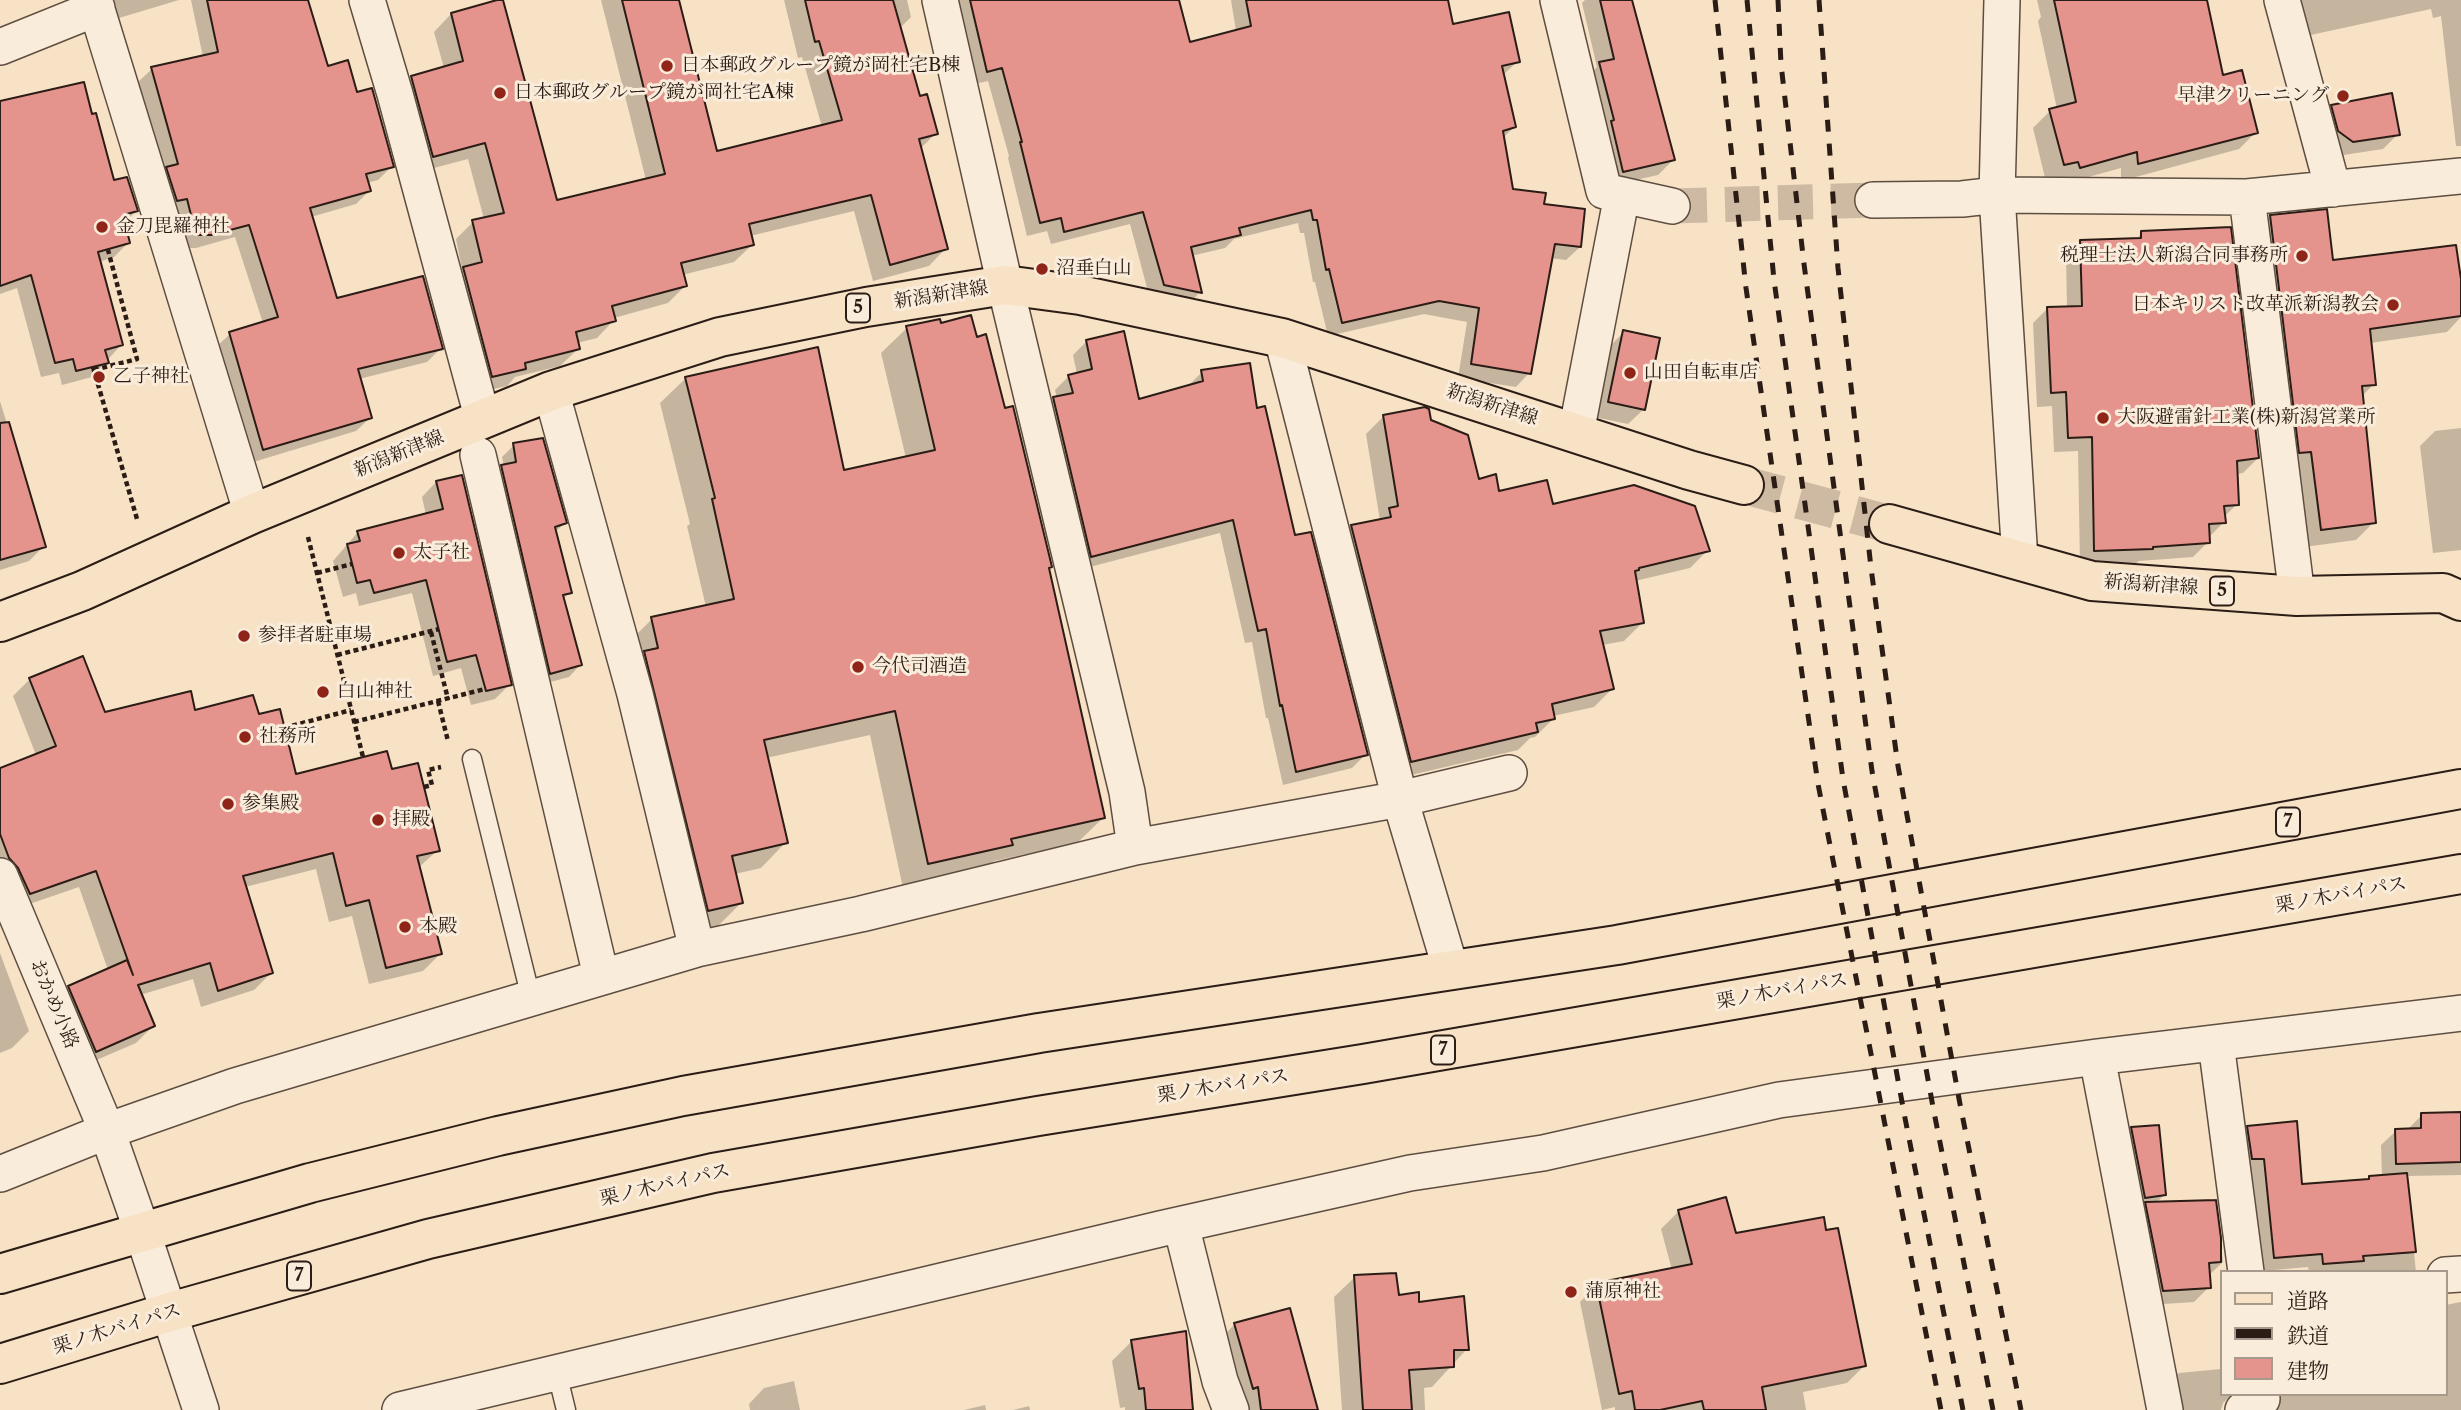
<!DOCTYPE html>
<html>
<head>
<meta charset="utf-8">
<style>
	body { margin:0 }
	#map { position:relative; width:2461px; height:1410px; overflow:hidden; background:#f7e2c6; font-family:"Libre Caslon Text","Noto Serif JP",serif }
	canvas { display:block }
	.legend { position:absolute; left:2220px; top:1270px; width:228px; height:126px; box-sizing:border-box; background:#faecda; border:2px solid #a7998b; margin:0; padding:9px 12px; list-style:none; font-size:21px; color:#2b1c15 }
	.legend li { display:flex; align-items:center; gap:14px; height:35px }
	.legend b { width:35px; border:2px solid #a7998b }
</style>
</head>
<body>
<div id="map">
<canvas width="2461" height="1410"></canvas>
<ul class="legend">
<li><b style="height:9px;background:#f7e2c6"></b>道路</li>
<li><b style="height:9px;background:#2b1c15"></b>鉄道</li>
<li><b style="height:19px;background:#e5938d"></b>建物</li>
</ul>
</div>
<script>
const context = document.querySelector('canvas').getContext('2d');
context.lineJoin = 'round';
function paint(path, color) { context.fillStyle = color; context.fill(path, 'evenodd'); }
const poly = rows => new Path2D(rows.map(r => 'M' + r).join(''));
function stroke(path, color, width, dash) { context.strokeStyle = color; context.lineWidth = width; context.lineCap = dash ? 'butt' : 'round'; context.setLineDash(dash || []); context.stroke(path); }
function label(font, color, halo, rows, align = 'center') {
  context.font = font + ' "Libre Caslon Text","Noto Serif JP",serif'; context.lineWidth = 6; context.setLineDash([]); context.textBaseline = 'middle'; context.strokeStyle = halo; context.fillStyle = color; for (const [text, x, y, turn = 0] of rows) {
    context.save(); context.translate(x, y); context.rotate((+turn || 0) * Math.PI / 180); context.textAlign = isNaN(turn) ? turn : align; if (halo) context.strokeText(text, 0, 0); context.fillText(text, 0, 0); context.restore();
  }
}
paint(poly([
	[113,0,179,0,119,18],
	[191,0,306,0,327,68,356,94,392,166,378,180,367,183,369,191,356,204,311,217,336,300,441,348,427,362,359,379,370,418,356,431,250,463,216,347,230,334,263,323,235,237,196,248,183,248,138,82,152,69,203,57],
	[601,0,677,0,716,153,822,127,802,57,798,58,784,0,907,0,911,17,899,29,919,99,936,133,920,149,946,248,929,266,873,281,854,211,750,236,752,245,734,262,682,275,685,286,668,303,614,318,614,320,597,338,577,343,578,349,560,366,515,377,507,386,475,393,446,286,462,269,456,239,473,222,484,219,468,159,415,173,394,95,412,78,444,68,434,32,451,14,555,202,646,180],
	[950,0,1177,0,1188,44,1236,31,1231,0,1447,0,1451,26,1518,61,1502,76,1514,127,1502,139,1512,190,1542,205,1580,247,1566,260,1550,258,1529,373,1516,387,1458,378,1467,322,1424,314,1328,336,1315,282,1313,282,1304,233,1300,233,1298,223,1234,239,1225,248,1191,256,1200,292,1187,306,1150,299,1130,224,1051,244,1047,231,1027,236,1008,158,1009,156,988,81,974,84],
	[1585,0,1631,0,1673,160,1658,175,1608,186,1585,79,1597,67,1582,3],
	[2037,0,2205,0,2222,77,2256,132,2239,149,2121,181,2121,168,2063,184,2061,178,2046,182,2033,128,2050,111,2057,109,2038,21,2041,17],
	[2300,0,2461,0,2461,146,2456,146,2441,16,2433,18,2431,9,2306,36],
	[0,103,91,116,113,183,136,211,123,224,128,243,114,257,99,262,121,345,92,377,62,385,59,373,41,377,17,288,0,294],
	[2332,107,2398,134,2383,149,2337,156,2317,122],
	[2270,217,2332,262,2461,292,2461,317,2447,332,2370,343,2374,384,2361,397,2374,522,2356,540,2304,547,2253,234],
	[2142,233,2258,458,2243,473,2236,474,2237,504,2223,518,2224,522,2209,537,2208,542,2193,557,2139,561,2136,563,2080,565,2078,451,2054,452,2052,406,2037,407,2033,323,2048,308,2067,308,2066,257,2080,242,2135,240],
	[940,325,975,339,1004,410,1050,567,1048,569,1103,818,1077,843,994,861,986,870,903,888,870,735,766,758,786,842,761,868,735,874,741,903,716,928,683,935,627,644,652,619,706,607,687,526,690,524,660,403,686,378,842,472,906,458,881,353,907,328],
	[1624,332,1644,409,1628,424,1594,417,1609,347],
	[1087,341,1138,401,1188,386,1202,372,1256,410,1294,537,1366,754,1352,768,1283,785,1268,718,1266,718,1252,642,1245,643,1220,533,1078,570,1040,412,1054,399,1057,398,1055,390,1069,376,1077,374,1073,355],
	[0,401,44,546,29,561,0,570],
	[1384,416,1430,421,1478,481,1498,493,1552,506,1708,550,1690,568,1635,581,1642,623,1624,641,1602,645,1612,689,1594,707,1553,716,1553,719,1535,737,1530,738,1518,750,1394,779,1333,544,1351,526,1380,521,1366,434],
	[2461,428,2461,550,2433,553,2420,446,2435,431],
	[514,445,565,523,554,533,570,592,563,599,580,665,569,677,539,685,490,479,504,466,502,457],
	[436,482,510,684,495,699,471,705,461,668,433,676,412,593,359,606,356,593,343,597,333,561,358,532,426,515,422,497],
	[30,679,104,714,194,712,258,716,294,776,391,772,438,850,418,868,440,954,423,971,369,984,352,916,329,922,316,869,245,887,271,973,254,990,201,1007,193,979,140,995,153,1026,136,1043,78,1068,52,1004,69,987,108,970,79,887,12,910,0,883,0,770,36,755,13,696],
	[0,953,29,1031,12,1048,0,1053],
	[2461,1114,2461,1175,2406,1176,2416,1272,2309,1272,2308,1267,2251,1272,2234,1141,2248,1127,2300,1186,2367,1181,2370,1178,2382,1177,2381,1145,2396,1131,2408,1129,2422,1115],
	[2132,1129,2164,1195,2155,1204,2215,1201,2223,1262,2208,1276,2209,1287,2194,1302,2148,1305,2117,1144],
	[1679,1211,1735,1235,1864,1366,1847,1383,1803,1392,1806,1410,1615,1410,1615,1407,1602,1410,1580,1302,1597,1285,1672,1270,1661,1229],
	[1355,1277,1418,1304,1467,1349,1432,1387,1424,1388,1425,1410,1342,1410,1334,1297],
	[2461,1302,2461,1410,2268,1410,2261,1394,2445,1394,2445,1305],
	[1235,1324,1317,1410,1245,1410,1220,1339],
	[1131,1342,1191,1410,1125,1410,1125,1407,1120,1408,1112,1361],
	[2221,1369,2221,1394,2233,1394,2223,1403,2221,1410,2169,1410,2165,1387,2179,1373],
	[794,1381,800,1410,750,1410,749,1404,764,1388],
	[985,1405,986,1410,964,1410],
	[1029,1406,1030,1410,1013,1410]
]), '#0003');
const building = poly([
	[207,0,308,0,328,66,348,60,357,92,372,88,394,167,366,174,371,191,310,208,337,298,423,276,443,349,358,369,372,418,263,450,229,332,278,317,249,225,211,235,196,235,187,199,177,201,166,167,178,164,151,67,218,52,207,0],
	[497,0,503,0,557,200,665,174,622,0,679,0,717,151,842,120,819,41,815,42,805,0,893,0,920,96,927,94,938,134,919,139,948,249,890,265,871,195,749,224,754,245,681,263,687,286,612,306,616,321,576,332,580,349,525,363,526,369,492,377,463,267,482,262,472,220,504,213,485,143,433,157,411,76,463,61,451,13,497,0],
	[970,0,1179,0,1190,42,1251,26,1246,0,1448,0,1453,24,1509,12,1520,62,1502,66,1516,127,1503,131,1513,189,1546,193,1544,204,1585,209,1581,247,1555,244,1531,374,1471,364,1479,308,1439,301,1342,323,1329,269,1326,270,1317,220,1313,220,1311,210,1239,228,1241,235,1191,247,1202,293,1164,285,1143,212,1064,232,1061,218,1040,223,1020,142,1022,142,1002,68,987,72,970,0],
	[1600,0,1632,0,1675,160,1623,172,1611,121,1614,120,1599,62,1614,59,1600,0],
	[2054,0,2207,0,2223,75,2242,70,2258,133,2138,164,2137,152,2080,168,2078,162,2064,165,2049,109,2076,102,2054,0],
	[84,82,92,114,96,113,114,180,127,177,138,211,123,215,130,243,98,252,123,345,105,350,109,363,76,371,73,359,55,363,31,275,0,286,0,101,84,82],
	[2392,93,2400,135,2353,142,2338,131,2331,105,2392,93],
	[2327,209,2333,260,2456,245,2461,279,2461,316,2370,329,2376,385,2362,386,2376,523,2321,530,2311,452,2299,453,2270,215,2327,209],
	[2231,227,2259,458,2237,461,2239,505,2224,506,2226,523,2209,524,2210,543,2153,547,2153,549,2094,551,2092,437,2068,438,2066,392,2051,393,2047,307,2082,306,2080,240,2141,238,2141,231,2231,227],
	[971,315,977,337,986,334,1005,408,1013,406,1052,567,1049,568,1105,818,1011,839,1013,845,928,864,895,711,764,740,788,843,732,856,743,903,708,911,644,651,658,648,651,617,734,599,712,499,715,498,685,377,818,347,844,470,935,450,906,326,940,319,941,323,971,315],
	[1623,330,1660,338,1645,410,1608,402,1623,330],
	[1124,331,1139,399,1203,381,1201,370,1250,363,1257,408,1265,406,1295,535,1311,532,1368,755,1296,772,1282,705,1280,706,1266,629,1258,631,1233,520,1091,557,1053,397,1073,393,1068,375,1092,369,1086,340,1124,331],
	[1425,407,1429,409,1431,420,1468,435,1479,479,1496,474,1499,491,1547,480,1553,504,1634,485,1695,506,1710,551,1639,568,1639,570,1635,571,1644,623,1600,631,1614,689,1552,704,1555,719,1536,723,1538,732,1411,762,1351,525,1391,517,1389,508,1398,506,1383,415,1425,407],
	[9,422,46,547,0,560,0,423,9,422],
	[543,438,567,523,555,527,572,593,563,595,582,665,550,674,501,465,516,462,513,443,543,438],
	[462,475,512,685,486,691,476,655,447,662,426,580,374,593,370,580,357,583,347,544,360,541,357,531,443,509,436,481,462,475],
	[83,656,105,712,191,691,195,710,253,695,259,714,280,709,296,774,387,751,392,769,418,763,440,851,417,856,442,954,386,968,369,900,346,906,333,853,243,876,273,973,218,991,210,963,138,985,155,1026,96,1052,68,986,127,960,133,975,96,871,30,894,18,868,9,858,0,834,0,768,56,746,29,678,83,656],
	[2461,1112,2461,1162,2396,1164,2395,1129,2421,1128,2421,1113,2461,1112],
	[2297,1121,2302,1184,2369,1179,2369,1176,2407,1173,2416,1252,2363,1256,2364,1261,2323,1264,2322,1254,2274,1258,2264,1159,2252,1159,2247,1126,2297,1121],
	[2159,1125,2166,1195,2145,1198,2131,1127,2159,1125],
	[1726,1197,1736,1233,1824,1217,1826,1230,1838,1228,1866,1366,1762,1387,1766,1410,1704,1410,1702,1401,1660,1410,1635,1410,1632,1391,1619,1394,1596,1283,1692,1264,1678,1210,1726,1197],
	[2216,1200,2221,1238,2221,1262,2209,1263,2211,1288,2163,1291,2145,1202,2216,1200],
	[1396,1273,1399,1295,1419,1292,1419,1302,1464,1296,1469,1350,1454,1350,1454,1367,1409,1370,1412,1410,1363,1410,1354,1275,1396,1273],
	[1290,1308,1318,1410,1261,1410,1258,1387,1253,1389,1234,1323,1290,1308],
	[1186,1331,1193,1410,1146,1410,1144,1388,1139,1389,1131,1340,1186,1331]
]);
paint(building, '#e5938d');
stroke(building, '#2b1c15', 2);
stroke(poly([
	[1672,206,1873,200]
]), '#cebaa3', 35, [35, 18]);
stroke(poly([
	[1744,485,1889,524]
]), '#cebaa3', 38, [38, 19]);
const service = poly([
	[472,759,531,998],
	[557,1373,566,1410]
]);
const minor = poly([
	[94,0,252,514],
	[367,0,395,94,483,420],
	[1558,0,1604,191,1672,206],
	[2002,0,1997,195,2020,560],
	[2282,0,2333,189],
	[0,47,97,8],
	[2247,197,2297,596],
	[1873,200,1962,199,1997,195,2247,197,2461,176],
	[1282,338,1400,799,1509,773],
	[551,391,635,694,697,949],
	[1576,433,1622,195],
	[478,455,601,976],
	[1135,847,1400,799,1451,970],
	[0,876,107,1131,0,1174],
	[2216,1043,2246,1272],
	[2097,1057,2165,1410],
	[1181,1225,1220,1381,1231,1410],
	[2445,1275,2461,1274],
	[201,1410,142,1231,107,1131,235,1086,697,949,861,914,1135,847,1127,792,1005,285,940,0],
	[400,1410,1160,1229,1410,1173,1543,1153,1779,1100,2097,1057,2461,1013],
	[2243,1410,2262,1399,2261,1394]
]);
const primary = poly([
	[1889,524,2092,581,2297,596,2443,593,2461,601],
	[0,622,82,591,252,514,551,391,720,337,866,307,1005,285,1080,295,1282,338,1689,470,1744,485]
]);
const trunk = poly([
	[0,1274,310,1183,498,1136,683,1096,1039,1033,1617,945,2461,789],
	[0,1364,170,1312,428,1239,713,1173,1038,1116,1363,1064,2461,874]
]);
stroke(service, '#5e4e41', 21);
stroke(minor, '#5e4e41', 38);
stroke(primary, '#2b1c15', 42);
stroke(trunk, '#2b1c15', 42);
stroke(poly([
	[93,367,137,519],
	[94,370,137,359,108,250],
	[308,537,363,757],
	[317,573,352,564],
	[431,632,448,699],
	[337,655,439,629],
	[438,701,448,741],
	[354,722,485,689],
	[284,728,351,710],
	[424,787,432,785,428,770,441,767]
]), '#2b1c15', 4.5, [5, 3.5]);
stroke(service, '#faecda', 18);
stroke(minor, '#faecda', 35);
stroke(primary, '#f7e2c6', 38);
stroke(trunk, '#f7e2c6', 38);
stroke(poly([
	[1715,0,1746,288,1818,784,1941,1410],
	[1747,0,1774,280,1843,779,1904,1113,1963,1410],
	[1778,0,1781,64,1804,264,1872,771,1933,1107,1993,1410],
	[1819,0,1838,268,1871,568,1898,766,1960,1104,2021,1410]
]), '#2b1c15', 5, [12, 12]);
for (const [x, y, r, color] of [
	[667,66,7,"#8f2418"],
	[500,93,7,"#8f2418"],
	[2343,96,7,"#8f2418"],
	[102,227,7,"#8f2418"],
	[2302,256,7,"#8f2418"],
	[1042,269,7,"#8f2418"],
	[2393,305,7,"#8f2418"],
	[1630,373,7,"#8f2418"],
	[99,377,7,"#8f2418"],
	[2103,418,7,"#8f2418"],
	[399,553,7,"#8f2418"],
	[244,636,7,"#8f2418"],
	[858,667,7,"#8f2418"],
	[323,692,7,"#8f2418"],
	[245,737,7,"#8f2418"],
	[228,804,7,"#8f2418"],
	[378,820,7,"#8f2418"],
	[405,927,7,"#8f2418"],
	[1571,1292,7,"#8f2418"]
]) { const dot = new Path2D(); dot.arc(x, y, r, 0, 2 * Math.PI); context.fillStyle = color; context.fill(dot); stroke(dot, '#faecda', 2.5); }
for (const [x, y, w] of [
	[858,308,24],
	[2222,591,24],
	[2288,822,24],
	[1443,1050,24],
	[299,1276,24]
]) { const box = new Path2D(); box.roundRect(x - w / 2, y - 14.5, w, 29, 5); context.fillStyle = '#faecda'; context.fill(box); stroke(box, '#2b1c15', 2); }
label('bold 18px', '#2b1c15', null, [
	["5",858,308],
	["5",2222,591],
	["7",2288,822],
	["7",1443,1050],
	["7",299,1276]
]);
label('19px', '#2b1c15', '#faecda', [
	["日本郵政グループ鏡が岡社宅B棟",681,66],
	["日本郵政グループ鏡が岡社宅A棟",514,93],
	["早津クリーニング",2329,96,"right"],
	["金刀毘羅神社",116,227],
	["税理士法人新潟合同事務所",2288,256,"right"],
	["沼垂白山",1056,269],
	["日本キリスト改革派新潟教会",2379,305,"right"],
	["山田自転車店",1644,373],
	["乙子神社",113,377],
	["大阪避雷針工業(株)新潟営業所",2117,418],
	["太子社",413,553],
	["参拝者駐車場",258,636],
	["今代司酒造",872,667],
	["白山神社",337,692],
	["社務所",259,737],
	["参集殿",242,804],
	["拝殿",392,820],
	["本殿",419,927],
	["蒲原神社",1585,1292]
], 'left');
label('19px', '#2b1c15', '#faecda', [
	["新潟新津線",941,295,-9],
	["新潟新津線",1492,405,18],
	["新潟新津線",399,454,-22],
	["新潟新津線",2151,585,4],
	["栗ノ木バイパス",2341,895,-10],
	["栗ノ木バイパス",1782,991,-10],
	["おかめ小路",54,1004,67],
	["栗ノ木バイパス",1223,1086,-9],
	["栗ノ木バイパス",665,1185,-13],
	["栗ノ木バイパス",117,1329,-17]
]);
</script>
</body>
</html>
